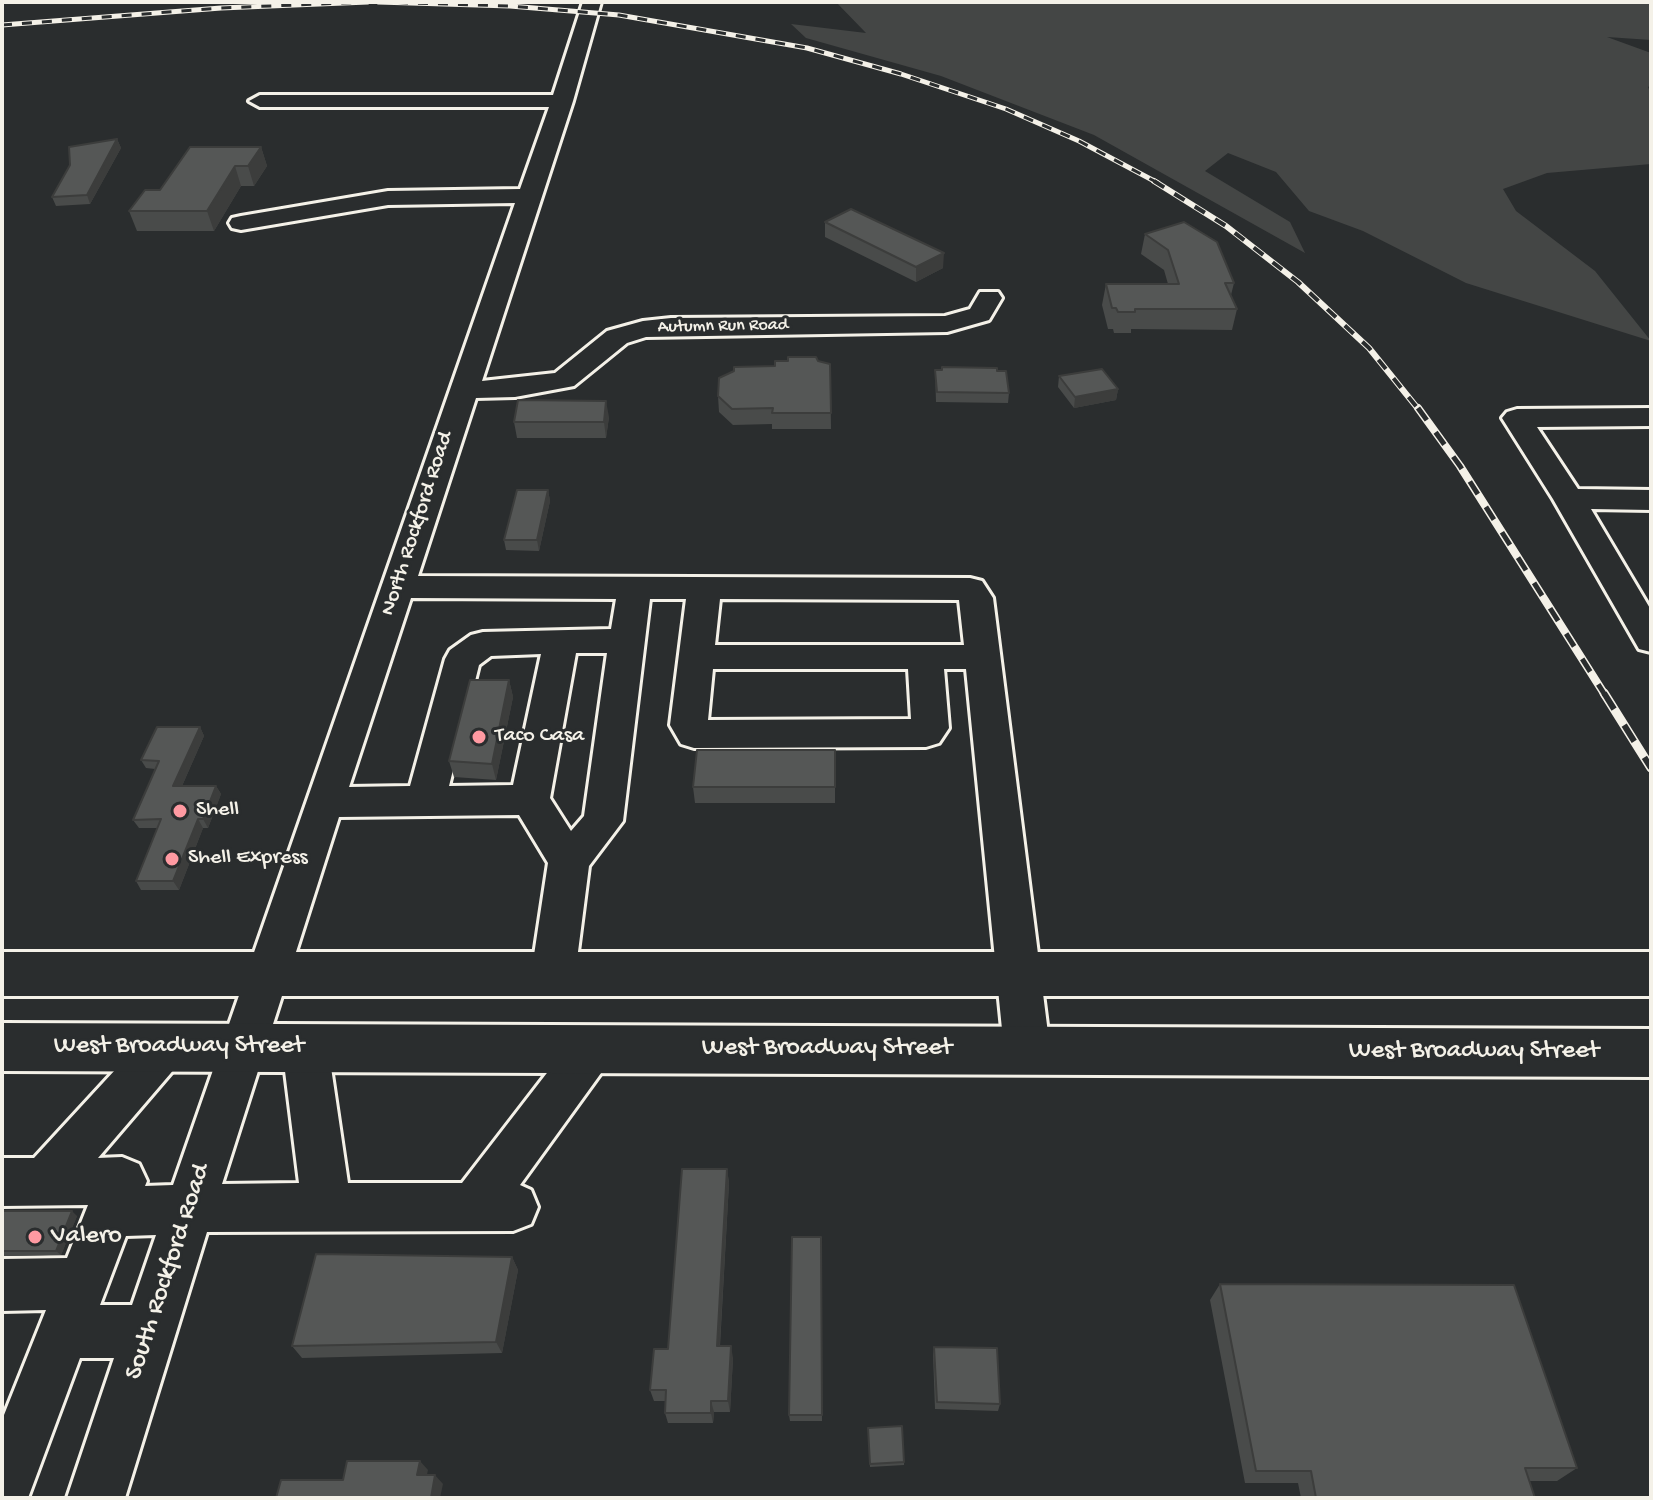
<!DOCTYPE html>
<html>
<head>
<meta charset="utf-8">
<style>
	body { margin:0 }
	#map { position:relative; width:1653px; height:1500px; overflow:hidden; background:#2a2d2e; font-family:"Gochi Hand",sans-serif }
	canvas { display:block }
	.frame { position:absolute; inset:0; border:4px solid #f4f1e8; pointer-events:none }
</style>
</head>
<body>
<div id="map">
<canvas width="1653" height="1500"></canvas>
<div class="frame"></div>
</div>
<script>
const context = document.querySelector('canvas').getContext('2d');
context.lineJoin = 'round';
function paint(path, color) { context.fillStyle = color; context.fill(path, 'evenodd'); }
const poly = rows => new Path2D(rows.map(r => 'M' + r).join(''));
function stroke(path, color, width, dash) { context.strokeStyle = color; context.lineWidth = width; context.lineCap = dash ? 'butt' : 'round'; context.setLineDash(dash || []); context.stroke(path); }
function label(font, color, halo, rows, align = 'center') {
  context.font = font + ' "Gochi Hand",sans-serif'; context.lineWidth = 6; context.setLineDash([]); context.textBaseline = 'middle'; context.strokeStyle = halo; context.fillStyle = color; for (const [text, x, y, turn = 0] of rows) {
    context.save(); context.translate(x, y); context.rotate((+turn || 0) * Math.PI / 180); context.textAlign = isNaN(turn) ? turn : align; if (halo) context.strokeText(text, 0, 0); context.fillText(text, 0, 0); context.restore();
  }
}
paint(poly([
	[836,2,1651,2,1651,40,1607,37,1651,53,1651,85,1648,87,1651,94,1651,164,1547,173,1503,189,1516,211,1595,271,1651,341,1466,283,1363,231,1309,211,1276,172,1228,153,1205,171,1290,222,1305,253,1094,135,941,76,806,38,791,24,866,33]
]), '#444645');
const minor = poly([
	[583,2,601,2,573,101,482,381,555,373,607,331,643,321,671,318,945,316,970,309,980,292,998,292,1002,298,989,320,947,332,646,337,627,343,574,386,515,397,476,398,418,576,970,578,982,581,993,598,1050,1049,1043,1063,1027,1069,1011,1063,1004,1049,966,669,944,669,949,728,939,743,926,747,694,748,681,744,670,725,686,599,650,599,623,821,589,866,575,975,568,988,553,994,538,988,531,975,548,863,519,815,339,817,222,1184,299,1183,282,1047,289,1033,305,1027,321,1033,328,1047,348,1183,462,1183,577,1034,593,1028,609,1034,616,1048,609,1062,520,1185,531,1190,538,1207,531,1224,513,1231,207,1232,125,1498,67,1498,114,1358,80,1358,28,1498,2,1498,2,1420,46,1310,2,1311,2,1259,67,1258,88,1205,2,1206,2,1158,34,1158,150,1032,166,1026,182,1032,189,1046,182,1060,98,1158,122,1157,139,1164,147,1181,145,1186,173,1185,515,203,388,205,241,230,232,228,229,223,232,218,241,216,388,191,520,189,549,107,260,107,249,101,260,95,553,95,583,2],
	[411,598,616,599,611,629,483,632,471,635,450,650,445,659,410,786,349,787,411,598],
	[720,599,959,600,964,645,715,645,720,599],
	[576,653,607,653,584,816,571,831,550,798,576,653],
	[541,654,513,785,449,786,479,665,491,656,541,654],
	[713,669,908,669,911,719,708,720,713,669],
	[156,1235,132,1305,100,1305,126,1236,156,1235],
	[1651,408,1651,426,1537,427,1578,489,1651,490,1651,510,1591,509,1651,610,1651,652,1639,649,1553,499,1502,418,1507,412,1517,409,1651,408]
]);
const major = poly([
	[2,952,1651,952,1651,996,2,996,2,952],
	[2,1023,1651,1029,1651,1077,2,1071,2,1023]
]);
stroke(minor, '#f4f1e8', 6);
stroke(major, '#f4f1e8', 6);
paint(minor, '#2a2d2e');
paint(major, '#2a2d2e');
const railFar3 = poly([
	[378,2,510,6,619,15,807,48,901,74,1006,109,1079,141,1158,183],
	[2,25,221,8,368,2]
]);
const railFar2 = poly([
	[1154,181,1226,226,1298,282,1369,348,1419,410]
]);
const railFar1 = poly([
	[1418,408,1460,466,1605,695]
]);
const rail = poly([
	[1604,693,1651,768]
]);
stroke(railFar3, '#f4f1e8', 5);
stroke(railFar2, '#f4f1e8', 6);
stroke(railFar1, '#f4f1e8', 8);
stroke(rail, '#f4f1e8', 9);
stroke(railFar3, '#2a2d2e', 3, [10]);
stroke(railFar2, '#2a2d2e', 4, [12]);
stroke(railFar1, '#2a2d2e', 5, [15]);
stroke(rail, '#2a2d2e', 6, [19]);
paint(poly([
	[117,139,121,148,90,204,56,206,52,197],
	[261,147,267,166,254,186,241,186,214,231,137,231,129,211],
	[825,222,943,268,916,282,825,237],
	[1145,234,1234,283,1231,295,1237,309,1232,330,1131,329,1131,333,1114,333,1113,329,1108,329,1102,305,1106,284,1168,284,1164,270,1141,254],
	[818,361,830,364,831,429,772,429,772,424,733,425,719,412,718,396,734,371],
	[935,370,997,371,1009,393,1008,403,936,402],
	[1059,376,1118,389,1116,400,1074,408,1058,387],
	[609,417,606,438,517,438,514,422],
	[548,490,550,501,539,551,506,550,504,540],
	[509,680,513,697,496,780,454,777,449,761],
	[200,727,204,736,182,786,216,786,221,794,208,828,203,828,179,890,141,890,136,881,158,828,139,828,133,820,155,769,146,768,141,760],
	[835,750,835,803,695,803,693,787],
	[727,1169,729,1183,720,1346,733,1358,730,1412,714,1412,713,1423,668,1423,665,1413,666,1401,654,1401,650,1390,668,1349],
	[2,1211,77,1216,61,1255,2,1256],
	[821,1237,822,1421,790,1421,789,1415],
	[512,1257,518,1270,502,1353,302,1358,292,1346],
	[1220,1284,1577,1468,1557,1481,1529,1481,1535,1498,1301,1498,1298,1483,1245,1483,1210,1300],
	[934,1347,1000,1404,998,1411,935,1409,933,1354],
	[868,1431,904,1462,904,1465,870,1467]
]), '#494b4a');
paint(poly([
	[117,139,121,148,90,204,87,195],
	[261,147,267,166,254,186,248,166],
	[235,166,241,186,214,231,207,211],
	[944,253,943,268,916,282,916,267],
	[1118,389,1116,400,1074,408,1075,397],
	[606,401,609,417,606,438,604,422],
	[548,490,550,501,539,551,537,540],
	[509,680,513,697,496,780,492,764],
	[200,727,204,736,178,795,173,786],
	[216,786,221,794,208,828,203,819],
	[198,819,203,828,179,890,173,881],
	[727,1169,729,1183,719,1358,717,1346],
	[72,1211,77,1216,61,1255,56,1251],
	[512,1257,518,1270,502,1353,496,1342],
	[731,1346,733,1358,730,1412,728,1401],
	[711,1401,714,1412,713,1423,711,1413],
	[420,1461,428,1470,425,1484,417,1475],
	[435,1475,443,1484,440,1498,431,1498]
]), '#3c3d3c');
const building = poly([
	[117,139,87,195,52,197,70,165,69,147,117,139],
	[190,147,261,147,248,166,235,166,207,211,129,211,145,190,160,190,190,147],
	[851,209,944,253,916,267,825,222,851,209],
	[1184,222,1217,242,1234,283,1225,283,1237,309,1135,309,1135,312,1118,312,1116,308,1112,308,1106,284,1179,284,1168,250,1145,234,1184,222],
	[788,357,816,357,818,361,830,364,831,413,772,413,773,408,732,409,718,396,719,378,734,371,734,367,775,366,775,361,788,361,788,357],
	[942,367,997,368,997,371,1006,371,1009,393,937,392,935,370,942,370,942,367],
	[1102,369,1118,389,1075,397,1059,376,1102,369],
	[518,400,606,401,604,422,514,422,518,400],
	[517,490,548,490,537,540,504,540,517,490],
	[470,680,509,680,492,764,449,761,470,680],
	[157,727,200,727,173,786,216,786,203,819,198,819,173,881,136,881,161,819,133,820,159,761,141,760,157,727],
	[697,750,835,750,835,787,693,787,697,750],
	[682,1169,727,1169,717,1346,731,1346,728,1401,711,1401,711,1413,665,1413,666,1390,650,1390,654,1349,668,1349,682,1169],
	[2,1211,72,1211,56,1251,2,1251,2,1211],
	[792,1237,821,1237,822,1415,789,1415,792,1237],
	[316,1254,512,1257,496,1342,292,1346,316,1254],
	[1220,1284,1514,1285,1577,1468,1525,1468,1535,1498,1316,1498,1311,1471,1256,1471,1220,1284],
	[934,1347,997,1348,1000,1404,937,1402,934,1347],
	[902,1426,904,1462,870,1464,868,1428,902,1426],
	[347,1461,420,1461,417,1475,435,1475,431,1498,276,1498,281,1480,343,1480,347,1461]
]);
paint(building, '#555756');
stroke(building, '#3c3d3c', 2);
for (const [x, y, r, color] of [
	[479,737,8,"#ff9aa2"],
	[180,811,8,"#ff9aa2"],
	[172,859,8,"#ff9aa2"],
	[35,1237,8,"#ff9aa2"]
]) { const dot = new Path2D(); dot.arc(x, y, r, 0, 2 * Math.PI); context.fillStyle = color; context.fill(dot); stroke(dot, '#2a2d2e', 3); }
label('18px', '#f4f1e8', '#2a2d2e', [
	["Autumn Run Road",723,327,-1]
]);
label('22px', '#f4f1e8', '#2a2d2e', [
	["North Rockford Road",418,524,-72]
]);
label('22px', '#f4f1e8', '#2a2d2e', [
	["Taco Casa",495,737],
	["Shell",196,811],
	["Shell Express",188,859]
], 'left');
label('26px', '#f4f1e8', '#2a2d2e', [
	["West Broadway Street",179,1047],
	["West Broadway Street",827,1049],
	["West Broadway Street",1474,1052],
	["South Rockford Road",169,1272,-72]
]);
label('26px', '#f4f1e8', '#2a2d2e', [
	["Valero",51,1237]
], 'left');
</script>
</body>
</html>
